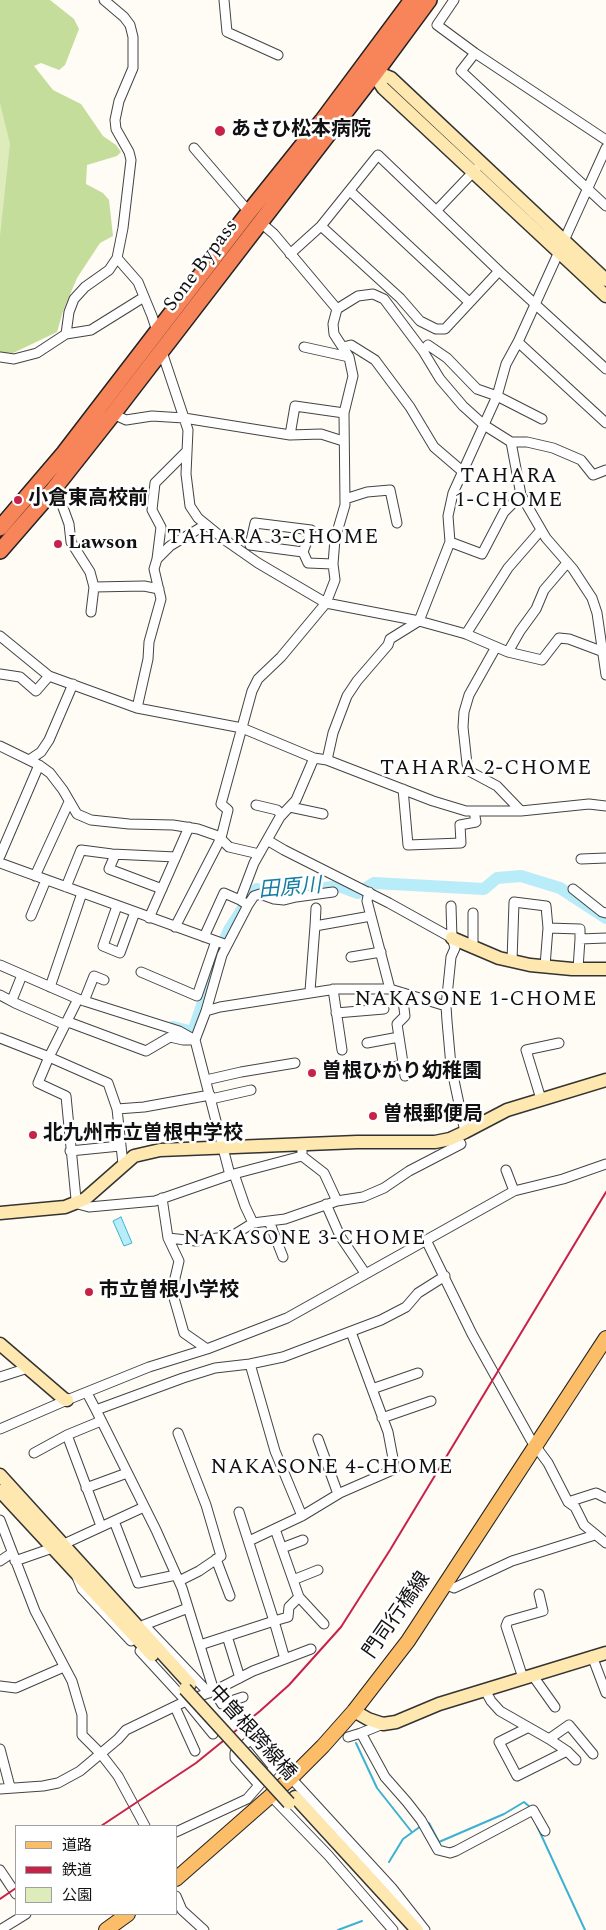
<!DOCTYPE html>
<html>
<head>
<meta charset="utf-8">
<style>
	body { margin:0 }
	#map { position:relative; width:606px; height:1930px; overflow:hidden; background:#fffbf5; font-family:Spectral,"Noto Sans JP",serif }
	canvas { display:block }
	.legend { position:absolute; left:15px; top:1825px; width:162px; height:90px; box-sizing:border-box; background:#fff; border:1px solid #a0a0a0; margin:0; padding:6px 9px; list-style:none; font-size:15px; color:#111 }
	.legend li { display:flex; align-items:center; gap:10px; height:25px }
	.legend b { width:25px; border:1px solid #a0a0a0 }
</style>
</head>
<body>
<div id="map">
<canvas width="606" height="1930"></canvas>
<ul class="legend">
<li><b style="height:6px;background:#fcbd68"></b>道路</li>
<li><b style="height:6px;background:#c72248"></b>鉄道</li>
<li><b style="height:14px;background:#deecbc"></b>公園</li>
</ul>
</div>
<script>
const context = document.querySelector('canvas').getContext('2d');
context.lineJoin = 'round';
function paint(path, color) { context.fillStyle = color; context.fill(path, 'evenodd'); }
const poly = rows => new Path2D(rows.map(r => 'M' + r).join(''));
function stroke(path, color, width, dash) { context.strokeStyle = color; context.lineWidth = width; context.lineCap = dash ? 'butt' : 'round'; context.setLineDash(dash || []); context.stroke(path); }
function label(font, color, halo, rows, align = 'center') {
  context.font = font + ' Spectral,"Noto Sans JP",serif'; context.lineWidth = 5; context.setLineDash([]); context.textBaseline = 'middle'; context.strokeStyle = halo; context.fillStyle = color; for (const [text, x, y, turn = 0] of rows) {
    context.save(); context.translate(x, y); context.rotate((+turn || 0) * Math.PI / 180); context.textAlign = isNaN(turn) ? turn : align; if (halo) context.strokeText(text, 0, 0); context.fillText(text, 0, 0); context.restore();
  }
}
paint(poly([
	[0,35,25,188,0,308]
]), '#deecbc');
paint(poly([
	[0,0,50,0,74,19,79,29,65,65,59,70,41,63,34,66,53,90,81,104,103,136,116,145,121,152,117,156,87,165,86,184,103,193,109,200,113,236,100,243,77,278,63,311,57,332,9,355,0,357,0,236,10,144,0,103]
]), '#c5dd9a');
const water = poly([
	[121,1217,132,1243,124,1246,113,1221,121,1217]
]);
paint(water, '#b7ecf8');
stroke(water, '#3cb2d2', 1);
stroke(poly([
	[356,1743,377,1788,411,1831],
	[426,1824,429,1823,439,1842,504,1814,524,1802,530,1807],
	[537,1826,585,1930],
	[389,1862,403,1839,421,1826],
	[338,1930,362,1921]
]), '#3cb2d2', 2);
stroke(poly([
	[173,1027,193,1032,221,949,229,930,247,902,251,892,257,889,279,895,339,886,358,893,374,883,484,889,497,878,521,876,560,888,606,918]
]), '#b7ecf8', 12);
const street = poly([
	[224,0,227,32,278,55],
	[454,0,437,25,475,53,606,140],
	[475,53,461,71,606,206],
	[194,148,249,212],
	[350,191,469,302],
	[437,210,476,169],
	[260,222,274,234,337,309],
	[321,226,400,298,420,321,436,329,445,329,499,271],
	[290,254,321,226,378,155,499,271,606,369],
	[117,258,138,282,152,316,158,334],
	[66,334,91,330,144,297],
	[518,342,606,423],
	[304,347,349,357],
	[343,347,351,345,375,360,410,407,434,447,462,471],
	[161,349,188,430,186,474,190,506,198,518,225,540,258,563,326,603,419,621,466,634,508,652,520,631,536,609,544,590,567,563],
	[423,351,440,379,463,406,484,425,511,442,521,495,546,538,573,569,592,598,597,613,606,675],
	[0,357,14,359,37,353,66,334,69,312,74,299,85,287,109,270,117,258,123,228,131,160,129,152,116,129,115,120,119,101,133,68,133,37,130,25,124,17,104,0],
	[113,414,126,420,152,416,184,418,290,435,321,434,343,441],
	[290,435,295,406,344,413],
	[511,442,527,442,553,448,581,460,593,475,606,470],
	[53,490,61,502,69,524,71,542,90,572,94,587],
	[345,499,367,492,390,490,397,523],
	[450,542,482,554,504,512,521,495],
	[303,552,311,530,255,523,250,545,303,552,308,563,333,564],
	[157,559,161,527,152,510,155,483,187,451],
	[91,612,94,587,144,586,159,589],
	[466,634,508,568,541,530],
	[0,636,49,676,137,708,242,728,314,758,327,760,433,801,466,811,521,811,589,804,606,806],
	[496,647,469,695,464,712,463,727,467,764,469,771,497,786,521,811],
	[508,652,542,660,559,638,569,639,601,651],
	[0,674,20,677,36,691,49,676],
	[137,708,148,659,149,642,161,599,154,569,157,559,170,546,205,525],
	[0,746,39,765,50,773,63,790,77,814,91,820,129,824,173,825,198,829,218,836,229,847,259,854],
	[29,760,41,752,49,740,73,684],
	[327,760,333,733,347,696,357,681,388,645,390,639,419,621,450,542,448,516,453,493,497,396,506,364,518,342,606,148],
	[403,789,408,845,461,843,460,825,476,822,474,811],
	[256,805,277,810,282,815],
	[290,807,323,814],
	[267,840,284,850,389,903,452,938],
	[115,855,109,869,162,889],
	[0,856,39,765],
	[581,859,606,858],
	[0,863,227,945],
	[35,876,69,802],
	[66,887,81,850,112,854,176,857],
	[573,889,602,912,606,913],
	[369,892,367,901,390,989],
	[248,905,254,896,260,894,274,899,284,900,296,897,333,892],
	[117,906,103,946,120,953,135,912],
	[451,906,452,938,455,948,451,957,446,1006,447,1021,451,1066,465,1132],
	[473,913,473,948],
	[31,916,46,880],
	[149,918,189,827],
	[315,926,316,908],
	[175,927,221,838,228,810,221,804,252,691,258,679,281,657,326,603,335,580,333,564,335,539,345,505,344,413,353,376,349,357,334,334,333,324,337,309,358,296,373,294,384,299,423,351,428,345,447,358,477,389,497,396,542,419],
	[204,937,224,893,240,900],
	[351,957,381,952],
	[512,961,514,902,546,906,548,928],
	[0,965,78,999,179,1031,195,1040],
	[545,966,548,928,580,929,580,939],
	[578,969,580,939,606,938],
	[141,972,197,996,216,941],
	[50,987,82,893],
	[333,989,342,1050],
	[310,991,315,926,371,916],
	[402,993,405,1016,397,1024,405,1076],
	[0,995,15,1003,61,1023,71,1023,146,1051,170,1037,183,1040,195,1040],
	[78,999,49,1057,38,1083,66,1096,76,1199,74,1203,89,1207,155,1201,230,1175,195,1040,206,1011,222,955,248,905,240,900,254,863,280,817,296,800,314,758],
	[12,1000,22,975],
	[84,1001,94,976,104,980],
	[206,1011,220,1007,336,989,390,989,446,1006],
	[336,1013,384,1009],
	[0,1038,49,1057,108,1083,117,1109,123,1164],
	[367,1043,399,1037],
	[379,1070,403,1065],
	[206,1080,241,1072,295,1063],
	[211,1099,251,1090],
	[541,1099,526,1050,559,1043],
	[117,1109,144,1107,210,1095],
	[70,1151,120,1146],
	[506,1170,514,1191],
	[234,1174,245,1206,253,1223],
	[230,1175,302,1156],
	[162,1198,168,1238,179,1261,172,1291,184,1333,207,1349],
	[337,1201,363,1197,384,1188,409,1171,461,1144,455,1136],
	[326,1204,340,1236,365,1273],
	[269,1221,283,1257],
	[168,1238,196,1241,232,1236,253,1223,285,1219,337,1201,324,1173,302,1156,302,1145],
	[426,1240,472,1334,531,1440,548,1463,568,1502,575,1507,584,1525,606,1543],
	[351,1332,372,1389,418,1373],
	[250,1364,275,1451,302,1516,340,1493,395,1469,388,1432,372,1389],
	[0,1377,28,1368],
	[87,1393,96,1410,183,1378,215,1368,250,1364,283,1357,381,1320,406,1307,418,1293,445,1276],
	[382,1418,431,1401],
	[0,1429,67,1400,149,1367,207,1349,287,1318,514,1191,563,1179,606,1164],
	[178,1433,206,1505,221,1556,199,1571,179,1581],
	[318,1439,338,1494],
	[34,1453,67,1435],
	[86,1488,127,1473],
	[568,1502,596,1493,606,1498],
	[0,1520,35,1611,72,1681,82,1715,82,1735,101,1754,118,1776,145,1826],
	[114,1521,138,1583,176,1575],
	[101,1526,67,1435,101,1421],
	[275,1529,299,1597,289,1607,288,1617,274,1621,285,1659],
	[249,1541,302,1516],
	[282,1548,303,1540],
	[216,1559,230,1596],
	[0,1561,12,1553],
	[15,1561,64,1544,144,1507],
	[77,1577,82,1589,131,1641],
	[293,1580,318,1570],
	[445,1584,454,1588,512,1561,595,1535],
	[299,1597,324,1624],
	[144,1625,188,1608],
	[148,1629,209,1693],
	[227,1636,240,1678],
	[200,1645,274,1621,239,1512],
	[140,1651,186,1701,213,1734],
	[592,1656,606,1693],
	[533,1676,555,1707],
	[523,1678,506,1626,508,1621,543,1611,539,1594],
	[0,1686,16,1688,64,1667],
	[485,1690,491,1701,500,1711,549,1739,567,1751,576,1760],
	[243,1697,222,1704,214,1691,253,1671,311,1649],
	[175,1707,195,1751],
	[527,1728,499,1742,517,1776,567,1751],
	[361,1733,383,1724],
	[348,1737,361,1733,385,1777,407,1802,421,1820,438,1850,450,1853,456,1851,533,1810,545,1831],
	[549,1739,569,1725,593,1754],
	[0,1749,10,1787],
	[291,1778,392,1888,425,1930],
	[0,1789,43,1786,58,1783,80,1771,118,1739,126,1730,186,1701,214,1691,182,1588,156,1530,96,1410],
	[271,1796,328,1855,393,1930],
	[176,1832,247,1799,274,1768,253,1742,249,1741,235,1753,235,1758,259,1785],
	[0,1870,16,1894],
	[176,1896,182,1910,204,1930],
	[0,1930,26,1914]
]);
const secondary = poly([
	[606,280,391,78,376,72,379,82,383,88,606,296],
	[452,938,499,958,530,965,572,969,606,969],
	[0,1213,65,1207,85,1199,134,1156,160,1150,357,1142,435,1142,450,1139,465,1132,507,1110,606,1080],
	[0,1344,64,1399,67,1400],
	[0,1475,190,1684],
	[0,1491,152,1655],
	[354,1711,368,1719,383,1724,396,1722,439,1704,606,1653],
	[295,1797,417,1930]
]);
const primary = poly([
	[176,1879,291,1778,323,1746,354,1711,408,1641,606,1338],
	[106,1930,128,1914]
]);
const highway = poly([
	[0,528,64,453,249,212,322,121,412,0],
	[0,551,53,490,113,414,376,72,429,0]
]);
stroke(street, '#444', 11);
stroke(secondary, '#333', 15);
stroke(primary, '#222', 16);
stroke(highway, '#222', 18);
stroke(street, '#fff', 9);
stroke(secondary, '#ffe8b0', 12);
stroke(primary, '#fcbd68', 14);
stroke(highway, '#f88559', 15);
stroke(poly([
	[101,1826,196,1763,260,1711,289,1685,341,1627,390,1550,606,1192],
	[0,1899,16,1888]
]), '#c72248', 2);
const secondaryBridge = poly([
	[185,1689,289,1803]
]);
stroke(secondaryBridge, '#333', 15, []);
stroke(secondaryBridge, '#ffe8b0', 12);
for (const [x, y, r, color] of [
	[220,131,6,"#c72248"],
	[18,500,5,"#c72248"],
	[58,544,5,"#c72248"],
	[312,1073,5,"#c72248"],
	[373,1116,5,"#c72248"],
	[33,1135,5,"#c72248"],
	[89,1292,5,"#c72248"]
]) { const dot = new Path2D(); dot.arc(x, y, r, 0, 2 * Math.PI); context.fillStyle = color; context.fill(dot); stroke(dot, '#fff', 2); }
label('bold 20px', '#111', '#fff', [
	["あさひ松本病院",231,131],
	["小倉東高校前",28,500],
	["Lawson",68,544],
	["曽根ひかり幼稚園",322,1073],
	["曽根郵便局",383,1116],
	["北九州市立曽根中学校",43,1135],
	["市立曽根小学校",99,1292]
], 'left');
label('20px', '#111', '#fff', [
	["Sone Bypass",202,266,-53],
	["門司行橋線",398,1616,-55],
	["中曽根跨線橋",251,1734,48]
]);
context.letterSpacing = '1px';
label('21px', '#111', '#fff', [
	["TAHARA",509,478],
	["1-CHOME",509,502],
	["TAHARA 3-CHOME",273,539],
	["TAHARA 2-CHOME",486,770],
	["NAKASONE 1-CHOME",476,1001],
	["NAKASONE 3-CHOME",305,1240],
	["NAKASONE 4-CHOME",332,1469]
]);
context.letterSpacing = '0px';
label('italic 21px', '#147da1', '#fff', [
	["田原川",290,890,-5]
]);
</script>
</body>
</html>
